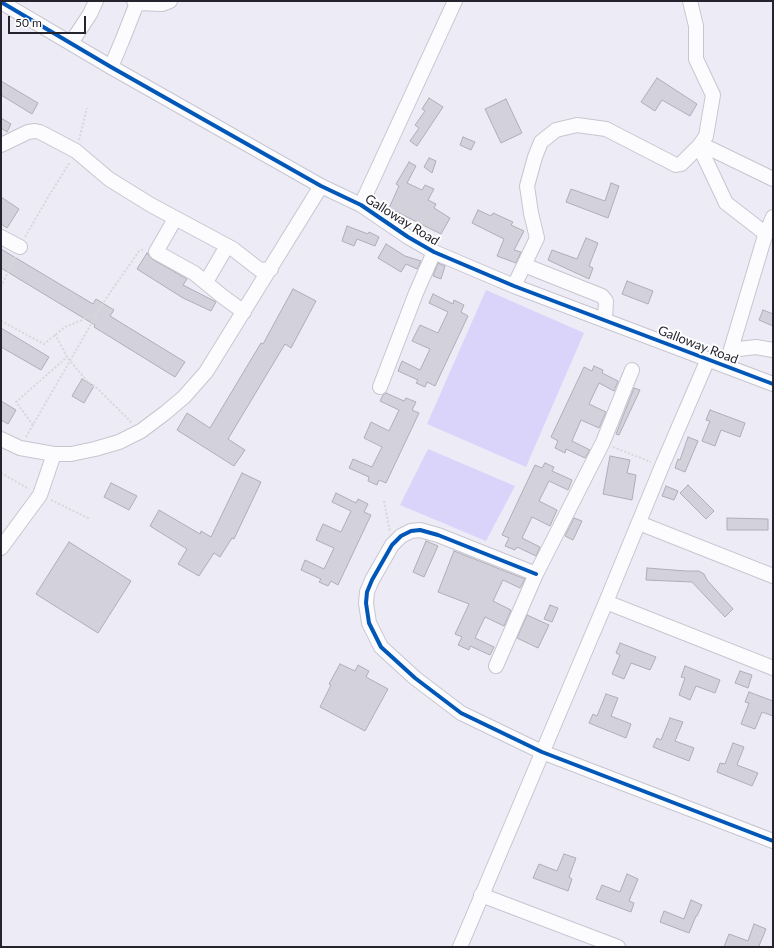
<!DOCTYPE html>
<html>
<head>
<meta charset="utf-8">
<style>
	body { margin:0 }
	#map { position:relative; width:774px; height:948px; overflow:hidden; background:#ecebf6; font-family:Lato,sans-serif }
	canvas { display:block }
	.frame { position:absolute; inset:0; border:2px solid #25232d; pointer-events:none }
	.scale { position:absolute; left:8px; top:16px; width:78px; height:18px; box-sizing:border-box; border:2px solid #25232d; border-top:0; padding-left:5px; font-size:12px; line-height:14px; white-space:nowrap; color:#25232d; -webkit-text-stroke:3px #fff; paint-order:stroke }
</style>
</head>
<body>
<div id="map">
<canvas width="774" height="948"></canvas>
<div class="frame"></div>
<div class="scale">50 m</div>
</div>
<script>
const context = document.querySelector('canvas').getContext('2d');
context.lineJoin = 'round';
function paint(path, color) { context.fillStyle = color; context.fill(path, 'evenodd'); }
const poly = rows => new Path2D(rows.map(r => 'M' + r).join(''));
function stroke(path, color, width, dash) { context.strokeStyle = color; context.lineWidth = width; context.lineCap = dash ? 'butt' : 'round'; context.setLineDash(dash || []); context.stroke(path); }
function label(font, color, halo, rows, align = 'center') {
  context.font = font + ' Lato,sans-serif'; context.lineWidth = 4; context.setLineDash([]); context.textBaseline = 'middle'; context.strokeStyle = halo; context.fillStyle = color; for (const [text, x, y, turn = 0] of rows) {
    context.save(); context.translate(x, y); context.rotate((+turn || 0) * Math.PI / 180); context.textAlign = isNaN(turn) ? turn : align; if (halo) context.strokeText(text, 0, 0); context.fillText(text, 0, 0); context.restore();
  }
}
paint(poly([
	[486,290,584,333,526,467,427,424],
	[428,449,515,486,486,541,400,505]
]), '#dad4fa');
const building = poly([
	[657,78,697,104,690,116,662,100,655,111,641,102,657,78],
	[1,81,38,103,32,114,1,95,1,81],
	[429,98,443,107,417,146,410,141,419,128,415,125,425,111,422,109,429,98],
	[506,99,522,133,501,143,485,109,506,99],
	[1,118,11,124,7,132,1,128,1,118],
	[463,137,475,142,471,150,460,145,463,137],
	[429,158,436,161,432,173,424,167,429,158],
	[409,162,416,166,407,183,422,190,425,185,434,189,428,200,436,204,434,208,450,218,441,234,389,208,399,186,396,184,409,162],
	[611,183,619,186,608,218,566,202,571,189,605,201,611,183],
	[1,197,19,209,7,228,1,224,1,197],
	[478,210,491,216,493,213,513,222,511,225,524,231,514,250,521,252,516,263,497,256,504,239,472,223,478,210],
	[347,226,368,234,369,232,379,237,375,246,357,239,354,246,342,241,347,226],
	[586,238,598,243,589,266,593,268,589,279,548,260,552,250,577,259,586,238],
	[386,244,405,256,421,261,417,269,406,264,401,272,378,258,386,244],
	[1,249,93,304,96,299,114,310,110,316,185,362,175,377,94,327,95,325,1,268,1,249],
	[147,253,152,259,187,279,183,285,216,302,211,311,183,298,137,269,147,253],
	[438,263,445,266,441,279,433,276,438,263],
	[627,281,653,291,648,304,622,294,627,281],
	[293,289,316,301,291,348,285,344,228,439,245,450,234,466,177,430,187,413,210,428,261,343,263,344,293,289],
	[433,294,453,304,454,300,464,305,461,312,468,316,435,386,427,382,425,387,416,383,418,380,398,371,402,361,420,370,430,349,412,341,420,325,438,333,448,312,429,303,433,294],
	[763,310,773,314,773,326,759,320,763,310],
	[1,328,49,357,41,370,1,347,1,328],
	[594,366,603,370,602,373,618,381,614,391,599,383,589,404,606,412,599,428,581,420,572,441,590,450,585,458,566,449,565,453,555,448,558,441,551,437,584,367,592,371,594,366],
	[82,379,94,386,84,403,72,396,82,379],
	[634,388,640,390,619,435,616,434,634,388],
	[386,393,404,401,406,398,416,402,412,410,419,413,386,483,379,480,377,485,368,481,369,477,349,468,353,459,372,467,382,447,364,438,371,422,389,431,399,410,380,401,383,395,386,393],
	[1,401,16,410,8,424,1,420,1,401],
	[710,410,745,423,740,437,721,430,715,446,702,441,710,421,706,420,710,410],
	[688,437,698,441,685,472,675,468,678,459,680,460,688,437],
	[610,456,630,460,627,473,636,475,632,500,603,494,610,456],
	[545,463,554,467,552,471,572,480,568,490,549,481,539,501,557,510,550,526,532,517,522,538,540,547,536,556,517,547,515,550,505,546,509,538,502,535,535,465,542,468,545,463],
	[242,473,261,482,234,539,232,538,220,557,214,553,199,576,178,564,187,549,150,526,159,510,200,534,201,531,211,537,242,473],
	[111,483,137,496,129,510,104,497,111,483],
	[688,485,714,511,706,519,680,493,688,485],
	[666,486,678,491,674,500,662,496,666,486],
	[336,493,356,503,358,499,368,504,364,512,371,515,338,585,331,581,328,586,319,582,321,579,301,570,305,560,324,569,334,548,316,540,323,524,341,532,351,511,332,502,336,493],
	[574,518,582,521,573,540,565,536,574,518],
	[727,518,768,519,768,530,727,530,727,518],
	[426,541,438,546,424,577,413,572,426,541],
	[69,542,131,581,98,633,36,594,69,542],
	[454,551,525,579,520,588,503,580,493,601,511,610,504,626,485,617,475,638,494,647,490,655,470,646,469,650,458,645,462,637,455,634,469,604,438,592,454,551],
	[647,568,686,571,699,571,704,574,707,580,733,609,725,617,692,582,646,580,647,568],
	[550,605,558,608,552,622,544,619,550,605],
	[527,615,549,625,538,648,517,638,527,615],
	[620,643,656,657,650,670,631,663,624,679,612,674,620,655,616,653,620,643],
	[340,664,355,671,358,665,369,671,366,677,388,689,365,731,320,707,331,685,329,684,340,664],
	[685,666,720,680,715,693,696,686,690,700,679,695,685,678,681,677,685,666],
	[740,671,752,675,748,688,735,683,740,671],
	[749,692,773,701,773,716,762,712,755,729,741,724,749,703,745,702,749,692],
	[606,694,618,698,611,716,631,724,626,738,589,723,593,714,597,716,606,694],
	[670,718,683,722,675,741,694,748,689,761,653,747,657,738,661,740,670,718],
	[733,743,744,747,737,765,758,773,752,786,717,772,720,763,725,764,733,743],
	[564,854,576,858,569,877,572,879,568,891,533,878,539,864,557,871,564,854],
	[627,874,638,879,629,901,634,903,631,912,596,899,602,885,620,892,627,874],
	[691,900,702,905,697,916,696,916,689,933,660,922,664,911,684,919,691,900],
	[754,924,766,929,759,946,760,947,724,947,729,934,748,941,754,924]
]);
paint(building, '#d3d2dc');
stroke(building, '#afaeb7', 1);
const minor = poly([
	[134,1,137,3,162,4,170,1],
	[690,1,696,26,696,59,713,95,706,136,699,146,726,203,766,234],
	[1,2,111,67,321,186,361,205,408,237,434,252,514,286,773,384],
	[71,43,90,14,96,1],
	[111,67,122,41,137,3],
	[1,145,28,132,35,131,40,132,76,151,109,179,151,205,233,249,260,270,271,269],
	[361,205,455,1],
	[175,219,156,252,194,273,222,296,244,312],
	[1,237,20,247],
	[524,265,602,296,606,301,605,320],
	[206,282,227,246],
	[514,286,537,238,531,213,527,186,535,157,541,142,556,130,577,125,606,129,676,165,681,164,699,146,709,148,773,179],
	[731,350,756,347,773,350],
	[726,366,764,239,773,217],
	[380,387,416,293,434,252],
	[1,439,20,448,54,454,71,454,95,449,119,442,141,431,165,413,184,397,206,372,321,186],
	[639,523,773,576],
	[1,548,40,495,54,454],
	[536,574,438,535,420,530,411,531,401,536,392,545,372,580,367,592,366,603,369,623,381,647,415,678,461,713,542,752,773,841],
	[606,602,773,668],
	[496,666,536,574,603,442,632,370],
	[481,895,618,947],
	[460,947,606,602,662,466,708,359]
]);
stroke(minor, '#c7c6d0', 16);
stroke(poly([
	[79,140,87,108],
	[25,237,50,194,70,162],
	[1,287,15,257],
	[1,321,44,344,65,327,96,314],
	[55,334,67,357,86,380,98,389,132,423],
	[33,425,16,402,67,357],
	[26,437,105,300,139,251,145,249],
	[613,447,651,462],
	[1,473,29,489],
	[51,500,90,519],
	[384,501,390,532]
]), '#d8d7dc', 2, [2, 2]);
stroke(minor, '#fcfcfe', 14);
stroke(poly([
	[1,2,111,67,321,186,361,205,408,237,434,252,514,286,773,384],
	[536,574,438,535,420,530,411,531,401,536,392,545,372,580,367,592,366,603,369,623,381,647,415,678,461,713,542,752,773,841]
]), '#0057b8', 4);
label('13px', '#25232d', '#fff', [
	["Galloway Road",402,220,32],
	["Galloway Road",698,345,21]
]);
</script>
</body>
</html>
